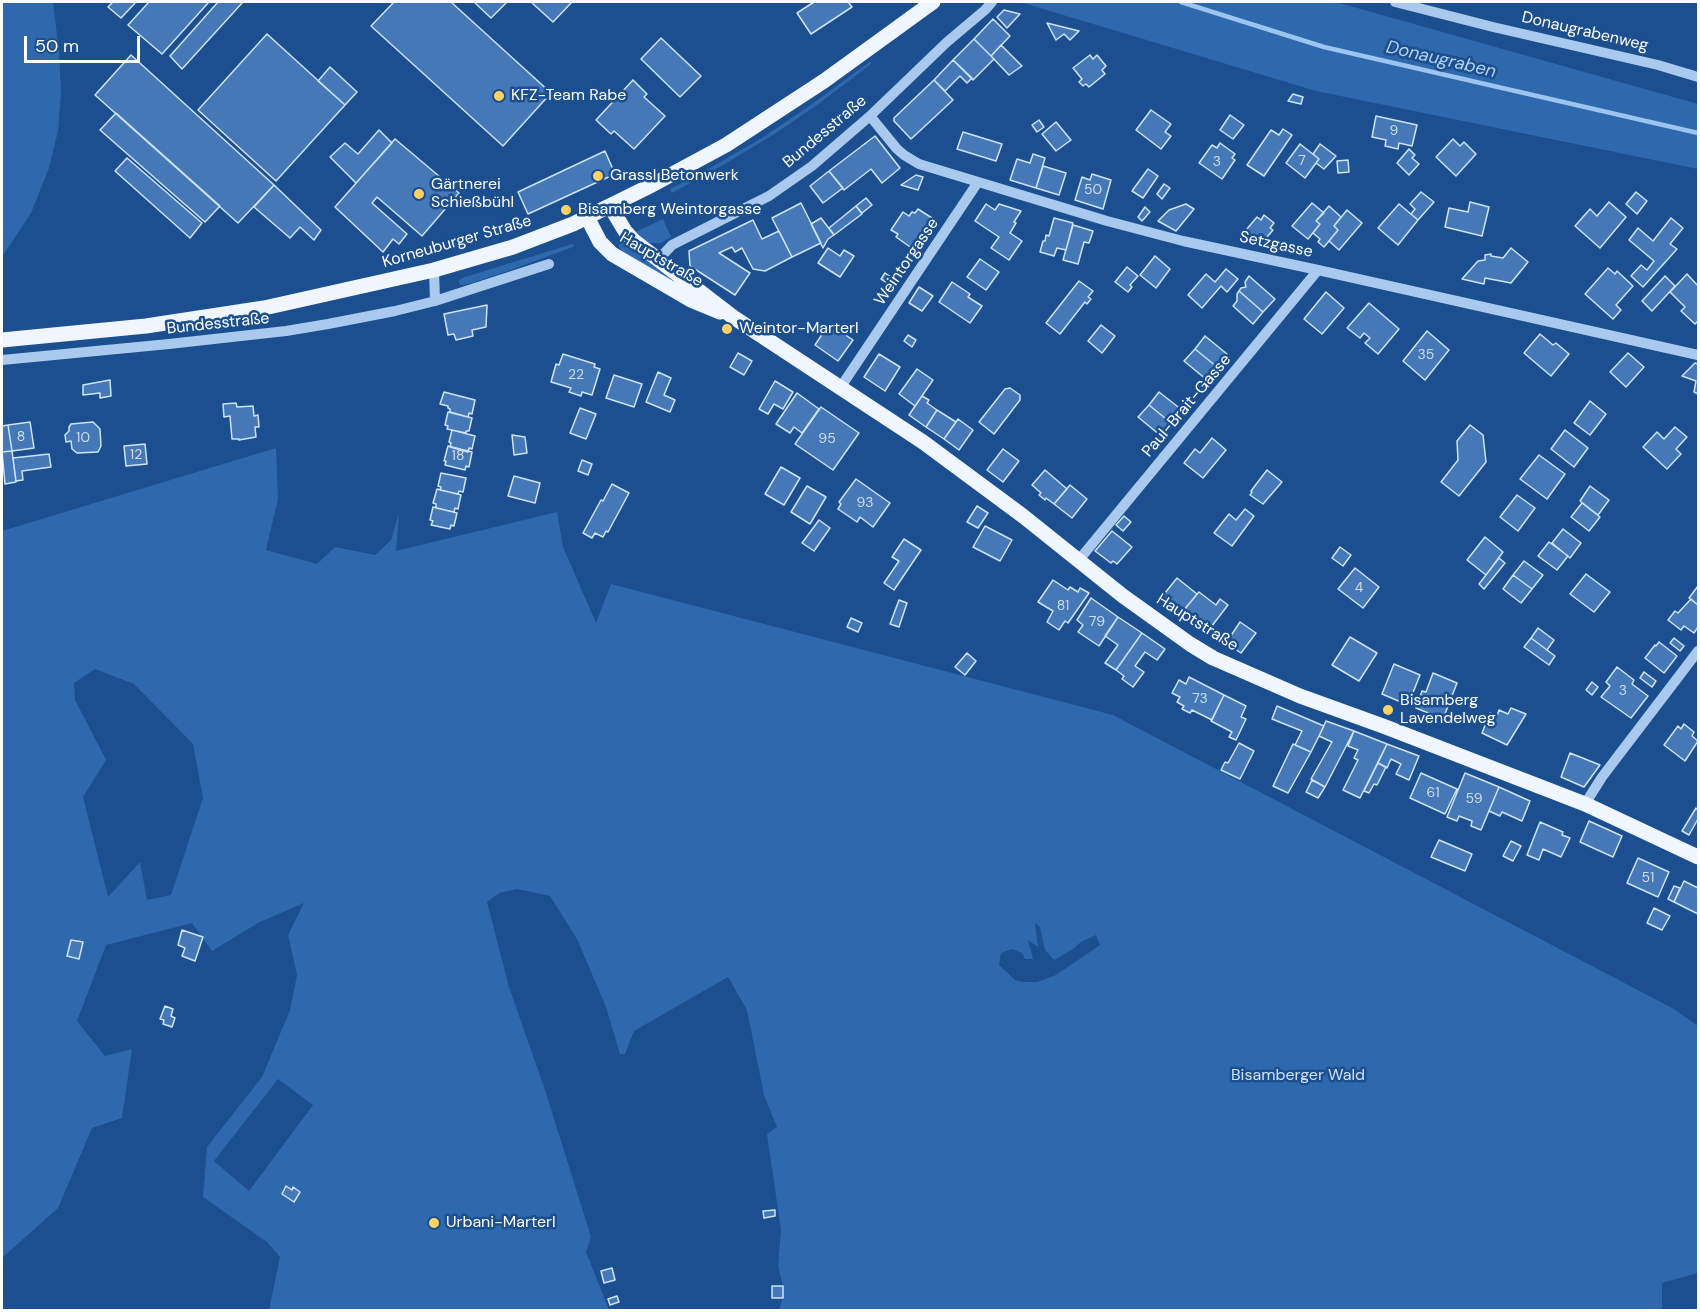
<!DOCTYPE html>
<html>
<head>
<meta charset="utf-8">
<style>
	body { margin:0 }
	#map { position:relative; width:1700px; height:1312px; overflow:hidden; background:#1b4f8f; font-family:"DM Sans",sans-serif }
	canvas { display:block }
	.frame { position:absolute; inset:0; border:3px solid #fff; pointer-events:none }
	.scale { position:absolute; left:24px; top:36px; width:116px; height:27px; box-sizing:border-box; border:3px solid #fff; border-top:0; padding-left:8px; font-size:18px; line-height:21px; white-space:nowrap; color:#fff; -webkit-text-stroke:4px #1b4f8f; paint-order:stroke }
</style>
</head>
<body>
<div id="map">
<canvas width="1700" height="1312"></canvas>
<div class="frame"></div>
<div class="scale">50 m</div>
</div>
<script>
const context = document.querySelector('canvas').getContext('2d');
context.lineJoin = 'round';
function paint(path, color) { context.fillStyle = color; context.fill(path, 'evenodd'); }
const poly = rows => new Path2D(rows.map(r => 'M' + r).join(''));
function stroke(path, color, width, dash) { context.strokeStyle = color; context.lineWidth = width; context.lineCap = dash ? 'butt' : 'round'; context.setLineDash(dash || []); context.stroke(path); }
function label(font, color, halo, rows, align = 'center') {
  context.font = font + ' "DM Sans",sans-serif'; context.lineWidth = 5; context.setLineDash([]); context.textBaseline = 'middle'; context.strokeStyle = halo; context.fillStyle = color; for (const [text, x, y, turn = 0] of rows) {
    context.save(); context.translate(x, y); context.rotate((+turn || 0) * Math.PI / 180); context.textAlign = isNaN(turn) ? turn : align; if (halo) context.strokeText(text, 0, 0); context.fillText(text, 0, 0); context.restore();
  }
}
paint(poly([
	[2,2,53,2,59,52,61,92,58,131,49,168,31,213,6,251,2,256],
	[1020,2,1336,2,1698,104,1698,169,1316,91],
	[871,61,871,64,821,102,776,133,728,162,672,193,670,189,710,168,762,138,812,104],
	[663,219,671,237,661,243,649,243,638,235,636,232],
	[621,242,627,244,671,278,670,279,668,279,623,252,619,247,619,245],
	[572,244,574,245,573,247,508,271,468,284,461,285,459,283,459,280,462,278],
	[276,448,278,499,266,550,317,564,335,547,375,555,391,540,399,513,396,551,557,512,563,547,596,623,611,584,1113,715,1674,1009,1698,1026,1698,1273,1662,1283,1662,1310,779,1310,783,1298,783,1286,778,1266,781,1230,767,1134,777,1127,764,1095,747,1010,728,977,634,1031,625,1054,620,1054,606,1007,577,939,550,896,517,889,499,893,487,902,509,987,545,1090,591,1237,586,1252,609,1310,269,1310,280,1257,267,1242,203,1197,207,1147,262,1077,290,1010,297,975,288,935,304,903,258,923,212,951,192,923,106,945,77,1021,105,1056,132,1049,122,1118,92,1128,58,1208,2,1258,2,531],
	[95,669,134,684,193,744,203,798,171,895,147,900,140,862,108,897,83,797,106,760,75,700,74,683],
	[1035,923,1040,927,1045,950,1054,960,1073,949,1081,942,1096,935,1100,945,1056,975,1037,982,1022,982,1015,980,999,965,1001,953,1012,949,1022,953,1025,959,1033,959,1028,940,1038,947],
	[278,1079,313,1105,249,1191,214,1161]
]), '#2e69ad');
stroke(poly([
	[1181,2,1324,47,1698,133]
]), '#9cc4f0', 4.5);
const building = poly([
	[113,2,136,2,121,18,108,7,113,2],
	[149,2,209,2,162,54,128,25,149,2],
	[218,2,243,2,182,69,170,56,218,2],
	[394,2,451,2,551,93,503,146,371,26,394,2],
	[474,2,507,2,491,18,474,2],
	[531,2,572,2,553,22,531,2],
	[814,2,848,2,852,7,811,34,797,13,814,2],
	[1004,10,1020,14,1007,28,997,17,1004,10],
	[993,19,1010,36,991,56,974,39,993,19],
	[1047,23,1079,31,1070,40,1064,34,1056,40,1047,23],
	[267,34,345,105,276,181,198,110,267,34],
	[661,38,701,76,680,97,641,59,661,38],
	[974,39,994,59,973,80,953,60,974,39],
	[1001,45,1022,66,1009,75,991,56,1001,45],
	[131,55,274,185,238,223,95,95,131,55],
	[1090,55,1093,59,1097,55,1106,66,1102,70,1105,74,1089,87,1086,84,1083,86,1079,82,1082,79,1073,68,1090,55],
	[953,60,972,78,967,83,960,76,945,91,934,80,953,60],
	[330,67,357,92,345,105,318,81,330,67],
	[633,80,647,94,644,97,665,116,634,149,614,131,611,134,596,120,633,80],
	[934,80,953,100,911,139,894,121,894,118,934,80],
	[1293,94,1303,97,1301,104,1288,101,1293,94],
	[1151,110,1171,124,1165,132,1171,136,1161,149,1136,130,1151,110],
	[116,113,220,206,205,222,100,130,116,113],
	[1230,115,1244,125,1233,139,1220,130,1230,115],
	[1376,116,1417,125,1412,146,1399,143,1398,149,1385,146,1386,140,1372,137,1376,116],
	[1039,120,1044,127,1037,132,1032,125,1039,120],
	[1056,122,1071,140,1056,151,1042,134,1056,122],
	[1283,129,1292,135,1264,176,1247,165,1271,130,1279,135,1283,129],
	[379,130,392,143,356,183,330,157,345,143,358,154,379,130],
	[963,132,1002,144,996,161,957,149,963,132],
	[875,136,900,168,882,183,871,169,844,190,829,171,875,136],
	[395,139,459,193,422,236,377,197,372,203,407,234,399,244,393,239,383,252,335,207,395,139],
	[1453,139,1460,146,1464,142,1476,154,1456,176,1436,157,1453,139],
	[1220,143,1235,154,1232,158,1235,160,1222,179,1199,163,1212,145,1217,148,1220,143],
	[1300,144,1319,159,1305,178,1286,163,1300,144],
	[1320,144,1336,156,1324,169,1316,163,1319,159,1313,154,1320,144],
	[1409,149,1415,155,1412,158,1419,164,1409,175,1397,163,1409,149],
	[605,151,615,174,528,214,518,192,605,151],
	[1033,154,1045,158,1036,188,1010,180,1017,159,1030,163,1033,154],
	[127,158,202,223,190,238,115,171,127,158],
	[1348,160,1349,172,1338,173,1337,161,1348,160],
	[1043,166,1066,173,1059,195,1036,188,1043,166],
	[1148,169,1158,176,1143,198,1132,191,1148,169],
	[829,171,843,188,823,203,810,186,829,171],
	[1092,174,1111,180,1103,209,1075,200,1082,177,1090,180,1092,174],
	[916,175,923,177,918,190,901,185,916,175],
	[1164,184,1170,188,1162,199,1157,194,1164,184],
	[274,185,321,230,314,240,300,227,290,238,254,207,274,185],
	[1421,192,1434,202,1418,220,1411,214,1415,209,1410,204,1421,192],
	[1636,192,1647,201,1637,214,1626,204,1636,192],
	[866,198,872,205,862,213,856,206,866,198],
	[1470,202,1489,207,1482,236,1445,227,1449,208,1468,212,1470,202],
	[1609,202,1626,217,1600,248,1575,226,1590,209,1597,216,1609,202],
	[801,203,821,243,792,257,772,218,801,203],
	[1312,203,1324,213,1316,221,1320,224,1308,239,1292,226,1312,203],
	[986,204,995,210,999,204,1021,211,1014,222,1016,223,1010,233,1022,241,1009,260,991,248,999,237,975,221,986,204],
	[1186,204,1194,209,1176,231,1158,221,1169,210,1186,204],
	[1399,204,1418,220,1398,245,1378,228,1399,204],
	[856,206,862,214,834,235,829,228,856,206],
	[1329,206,1341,217,1334,226,1338,230,1324,247,1318,242,1320,239,1313,233,1320,224,1316,221,1329,206],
	[1145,207,1150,212,1142,221,1138,217,1145,207],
	[918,209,932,218,913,249,896,237,898,234,891,230,903,212,909,216,912,212,915,213,918,209],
	[1347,210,1362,223,1339,250,1329,241,1338,230,1334,226,1347,210],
	[1264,215,1274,223,1270,228,1273,230,1261,244,1246,230,1257,217,1261,220,1264,215],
	[821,218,834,235,828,239,823,248,811,224,821,218],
	[1054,218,1073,223,1066,250,1057,248,1054,256,1040,252,1043,241,1045,241,1046,235,1049,236,1054,218],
	[1671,218,1683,228,1670,244,1677,249,1643,287,1631,276,1641,265,1647,270,1654,261,1629,240,1638,228,1653,241,1671,218],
	[753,220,762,239,779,231,792,257,765,271,753,269,742,248,735,252,732,247,719,253,750,273,735,295,690,266,689,251,753,220],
	[1073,225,1093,231,1089,243,1084,242,1078,264,1063,260,1073,225],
	[828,248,840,256,844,250,854,256,840,277,818,263,828,248],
	[1511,248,1528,262,1511,283,1485,278,1484,284,1462,279,1478,261,1485,260,1485,255,1491,254,1491,256,1503,258,1511,248],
	[1155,256,1170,269,1156,288,1140,275,1155,256],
	[980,259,999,272,986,290,967,277,980,259],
	[1127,267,1138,276,1130,285,1132,287,1128,292,1115,282,1127,267],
	[1608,268,1615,274,1617,271,1633,286,1616,305,1621,310,1613,319,1585,294,1608,268],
	[1226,269,1238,279,1227,292,1221,286,1202,308,1188,295,1206,274,1215,282,1226,269],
	[885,273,898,282,894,287,881,279,885,273],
	[1687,274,1698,286,1698,321,1695,324,1681,311,1685,307,1670,292,1687,274],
	[1249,276,1275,299,1263,312,1239,291,1241,288,1246,287,1245,282,1249,276],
	[1665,276,1675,286,1652,311,1642,301,1665,276],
	[1079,281,1093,291,1088,297,1091,299,1087,304,1085,302,1060,334,1046,323,1079,281],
	[952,282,970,294,968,297,982,306,970,323,939,302,952,282],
	[919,287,933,296,922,311,909,303,919,287],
	[1239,291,1263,312,1253,324,1233,306,1237,301,1237,294,1239,291],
	[1326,292,1344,308,1322,334,1304,319,1326,292],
	[1369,303,1399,329,1378,354,1365,343,1370,338,1364,333,1360,338,1347,328,1369,303],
	[487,305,486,327,472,330,473,336,456,340,454,334,448,335,444,314,487,305],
	[829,324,853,340,838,361,815,345,829,324],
	[1101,325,1115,336,1102,353,1088,341,1101,325],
	[1427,331,1449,350,1425,380,1403,361,1427,331],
	[1540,334,1553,345,1556,343,1569,354,1551,376,1524,353,1540,334],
	[908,335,916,340,912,347,904,341,908,335],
	[1205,336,1227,354,1217,367,1195,349,1205,336],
	[1195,349,1217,367,1207,380,1184,361,1195,349],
	[738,353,752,361,744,375,730,367,738,353],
	[1628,353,1644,367,1626,387,1610,372,1628,353],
	[563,354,595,364,594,367,600,369,592,395,582,392,581,396,569,392,571,388,551,382,556,364,559,365,563,354],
	[879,354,900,367,885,391,864,377,879,354],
	[1695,363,1698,364,1698,394,1694,392,1696,381,1682,376,1695,363],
	[917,369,933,380,915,406,899,394,917,369],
	[658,372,671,378,664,395,675,400,670,412,646,402,658,372],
	[614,375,642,384,634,407,606,398,614,375],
	[110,380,111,396,100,398,100,393,83,395,83,385,110,380],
	[775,381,793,392,783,409,774,404,768,414,759,409,775,381],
	[1010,388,1020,395,1020,400,994,434,979,422,1005,389,1010,388],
	[444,392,475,400,472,414,469,413,468,417,450,412,450,409,448,408,448,406,440,404,444,392],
	[1159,392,1182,410,1171,423,1149,405,1159,392],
	[797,393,819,409,802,433,794,427,790,433,776,424,797,393],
	[922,396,929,400,927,403,937,410,926,427,909,415,922,396],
	[1590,401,1606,414,1590,435,1574,423,1590,401],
	[236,403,237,407,253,406,254,416,258,415,259,427,255,427,256,437,239,440,239,439,232,439,230,416,224,417,223,404,236,403],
	[1149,405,1171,423,1161,436,1138,417,1149,405],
	[821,407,859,433,833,470,795,444,821,407],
	[580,408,596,414,586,439,570,433,580,408],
	[937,410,956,422,944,439,926,427,937,410],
	[448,412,472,418,469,431,466,431,466,433,447,429,448,426,445,425,448,412],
	[958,419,973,430,959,450,944,439,958,419],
	[30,422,34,448,12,451,8,425,30,422],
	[93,422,100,429,101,446,98,452,77,453,72,449,71,441,66,442,65,435,69,431,69,427,71,424,93,422],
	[8,425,12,451,2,452,2,426,8,425],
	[1470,425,1483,435,1486,462,1459,496,1441,482,1458,460,1457,441,1470,425],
	[1675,427,1687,437,1676,449,1681,454,1667,469,1643,447,1657,432,1664,439,1675,427],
	[452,430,475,436,472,449,469,448,468,452,450,447,451,443,449,442,452,430],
	[1565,430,1588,448,1574,467,1551,449,1565,430],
	[512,435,525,437,527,453,514,455,512,435],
	[1212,438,1226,450,1203,478,1184,463,1195,449,1200,453,1212,438],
	[145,444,147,464,126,466,124,446,145,444],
	[448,446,472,452,469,467,466,466,465,470,445,465,446,461,444,461,448,446],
	[1003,449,1019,461,1003,482,987,470,1003,449],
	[12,451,16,482,5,484,2,452,12,451],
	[49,454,51,467,22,471,23,480,16,481,13,458,49,454],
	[1539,455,1565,474,1547,499,1520,479,1539,455],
	[582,460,592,464,588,475,578,471,582,460],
	[781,467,800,478,784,505,765,494,781,467],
	[1045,470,1067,489,1054,504,1046,498,1045,500,1039,495,1041,493,1032,485,1045,470],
	[1267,470,1282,482,1263,504,1250,495,1252,492,1251,491,1267,470],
	[441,473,466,478,463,492,459,491,458,494,440,490,441,487,438,486,441,473],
	[514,476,540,483,535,503,508,496,514,476],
	[856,479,890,503,873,527,860,517,857,522,838,509,841,504,839,502,856,479],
	[612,484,629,493,608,532,606,531,603,537,595,533,592,538,583,533,601,500,603,501,612,484],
	[1070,485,1087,499,1072,518,1054,504,1070,485],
	[807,486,826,497,810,524,791,512,807,486],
	[1590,486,1609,500,1598,515,1580,501,1590,486],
	[437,489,461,495,458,509,455,508,454,512,436,508,436,504,433,503,437,489],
	[1517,495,1535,508,1518,531,1500,517,1517,495],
	[1582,503,1600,517,1589,531,1571,517,1582,503],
	[977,506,988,513,978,528,967,522,977,506],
	[433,507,457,513,454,526,451,525,450,529,431,525,433,521,430,520,433,507],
	[1245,509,1254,516,1232,546,1214,533,1229,514,1236,520,1245,509],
	[1124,516,1131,522,1123,531,1116,525,1124,516],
	[819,520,830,528,814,551,802,543,819,520],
	[985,526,1012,540,1000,561,973,547,985,526],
	[1563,529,1581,543,1570,558,1552,543,1563,529],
	[1112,531,1132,547,1117,564,1113,561,1111,563,1095,551,1112,531],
	[1485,537,1503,552,1486,575,1467,560,1485,537],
	[904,539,921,550,894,590,884,583,899,561,892,557,904,539],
	[1549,542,1568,556,1557,570,1538,556,1549,542],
	[1340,547,1351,555,1343,566,1332,558,1340,547],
	[1499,558,1505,563,1484,589,1479,584,1499,558],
	[1524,561,1543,575,1532,589,1513,575,1524,561],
	[1355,568,1379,587,1363,608,1338,589,1355,568],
	[1586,574,1610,592,1594,612,1570,594,1586,574],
	[1513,575,1532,589,1521,603,1503,589,1513,575],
	[1177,578,1197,594,1181,614,1161,598,1177,578],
	[1053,580,1068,590,1070,587,1078,592,1080,588,1089,593,1068,623,1065,621,1059,630,1047,622,1053,611,1038,602,1053,580],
	[1698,586,1698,605,1689,598,1698,586],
	[1199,592,1216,605,1220,599,1228,605,1208,631,1183,611,1199,592],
	[1091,598,1118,617,1099,646,1078,632,1083,625,1077,620,1091,598],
	[1691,599,1698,605,1698,627,1694,633,1684,626,1681,630,1668,620,1675,611,1678,613,1691,599],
	[899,600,907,603,899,627,890,624,899,600],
	[1118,617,1142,633,1116,670,1105,663,1118,645,1105,636,1118,617],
	[851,618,862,623,858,632,847,627,851,618],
	[1240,622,1256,633,1241,653,1226,643,1240,622],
	[1538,628,1554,640,1547,650,1531,638,1538,628],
	[1142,633,1165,649,1157,660,1145,652,1135,666,1144,672,1133,687,1122,679,1124,676,1116,670,1142,633],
	[1350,637,1377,653,1359,681,1332,665,1350,637],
	[1531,638,1555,656,1549,665,1524,647,1531,638],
	[1674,638,1684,646,1680,651,1670,643,1674,638],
	[1659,642,1677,656,1664,673,1645,658,1655,645,1656,646,1659,642],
	[967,653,976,661,965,675,955,667,967,653],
	[1394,664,1420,675,1408,705,1382,694,1394,664],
	[1617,667,1634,680,1632,684,1648,696,1631,718,1601,697,1610,686,1606,682,1617,667],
	[1644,672,1656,681,1652,687,1640,678,1644,672],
	[1433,673,1457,683,1443,719,1416,708,1422,691,1426,692,1433,673],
	[1189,677,1224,695,1212,720,1192,710,1190,713,1182,709,1184,706,1177,702,1180,697,1172,693,1179,680,1186,684,1189,677],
	[1592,682,1598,687,1592,695,1586,690,1592,682],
	[1224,695,1246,706,1241,717,1246,719,1236,740,1229,737,1232,732,1211,721,1224,695],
	[1277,706,1324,726,1311,752,1295,745,1302,731,1272,719,1277,706],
	[1511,708,1526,714,1507,745,1482,733,1490,713,1497,716,1499,710,1508,714,1511,708],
	[1326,721,1354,731,1325,787,1311,779,1332,742,1319,736,1326,721],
	[1684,724,1694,732,1692,736,1698,741,1685,761,1664,745,1678,726,1681,729,1684,724],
	[1354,731,1387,744,1360,798,1343,790,1358,760,1354,758,1358,750,1348,746,1354,731],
	[1239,743,1254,751,1240,779,1221,770,1225,762,1228,763,1239,743],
	[1293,744,1311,752,1288,793,1273,786,1293,744],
	[1387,744,1419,756,1409,780,1396,774,1401,764,1391,759,1387,768,1378,763,1387,744],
	[1570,753,1600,765,1584,787,1561,777,1570,753],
	[1378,763,1386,767,1377,785,1374,784,1369,793,1364,791,1378,763],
	[1421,773,1457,789,1445,814,1410,798,1421,773],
	[1465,773,1499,787,1481,830,1471,826,1472,821,1459,816,1457,821,1447,817,1465,773],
	[1312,780,1325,787,1318,798,1306,792,1312,780],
	[1499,787,1530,801,1522,821,1502,812,1500,816,1489,811,1499,787],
	[1696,808,1698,810,1698,819,1689,835,1682,831,1696,808],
	[1589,821,1622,836,1613,857,1580,842,1589,821],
	[1540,822,1563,832,1562,835,1570,838,1561,857,1543,849,1539,860,1527,855,1540,822],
	[1439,840,1472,854,1465,871,1431,857,1439,840],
	[1511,841,1521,846,1513,861,1503,856,1511,841],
	[1638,858,1669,872,1658,897,1627,883,1638,858],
	[1684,881,1698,888,1698,914,1674,902,1684,881],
	[1674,886,1680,888,1674,902,1668,899,1674,886],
	[1654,908,1670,916,1662,930,1647,923,1654,908],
	[182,930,203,937,195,961,182,956,185,948,178,945,182,930],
	[71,940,83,942,79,959,67,956,71,940],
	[165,1006,173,1009,171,1016,175,1018,172,1027,163,1024,164,1020,160,1019,165,1006],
	[286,1186,292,1190,293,1187,300,1192,294,1202,282,1194,286,1186],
	[775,1210,775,1216,764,1218,763,1211,775,1210],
	[612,1268,615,1280,604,1283,601,1271,612,1268],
	[772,1286,783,1286,783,1298,772,1298,772,1286],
	[617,1296,619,1302,610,1305,608,1299,617,1296]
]);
paint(building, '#4478b7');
stroke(building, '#cfe3fa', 1.5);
stroke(poly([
	[1395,2,1493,27,1658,65,1698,77],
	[870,116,897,149,904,155,919,164,1107,221,1183,241,1318,270,1698,355],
	[658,260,672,245,769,196,812,166,870,116,947,42,985,10,992,2],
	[434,270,435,301],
	[2,360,169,344,286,331,328,324,395,311,435,301,549,264],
	[840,388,978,182],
	[1078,561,1318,270],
	[1585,804,1602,777,1698,651]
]), '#a9c9ee', 10);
stroke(poly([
	[610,206,625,231,634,241,733,317,923,442,1023,516,1123,596,1190,644,1213,658,1300,696,1383,726,1585,804,1698,857],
	[587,217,600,242,612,254,691,300,720,312],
	[2,340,146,326,264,308,434,270,513,247,573,224,652,185,726,145,824,81,933,2]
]), '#f0f6ff', 15);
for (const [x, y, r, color] of [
	[499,96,6,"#ffd166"],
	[598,176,6,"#ffd166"],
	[419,194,6,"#ffd166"],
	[566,210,6,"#ffd166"],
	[727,329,6,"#ffd166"],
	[1388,710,6,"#ffd166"],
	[434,1223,6,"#ffd166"]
]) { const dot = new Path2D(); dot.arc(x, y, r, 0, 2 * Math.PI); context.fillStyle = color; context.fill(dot); stroke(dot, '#1b4f8f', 2); }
label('14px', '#d0dded', null, [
	["9",1394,131],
	["7",1302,161],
	["3",1217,162],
	["50",1093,190],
	["35",1426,355],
	["22",576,375],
	["8",21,437],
	["10",83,438],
	["95",827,439],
	["12",136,455],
	["18",458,456],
	["93",865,503],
	["4",1359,588],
	["81",1063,606],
	["79",1097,622],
	["3",1623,691],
	["73",1200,699],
	["61",1433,793],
	["59",1474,799],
	["51",1648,878]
]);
label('16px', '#fff', '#1b4f8f', [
	["Donaugrabenweg",1585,32,13],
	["Bundesstraße",825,132,-40],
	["Korneuburger Straße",457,242,-16],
	["Setzgasse",1276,245,12],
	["Hauptstraße",661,260,30],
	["Weintorgasse",907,262,-56],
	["Bundesstraße",218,324,-6],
	["Paul-Brait-Gasse",1187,406,-50],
	["Hauptstraße",1197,623,32]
]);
label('16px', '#fff', '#1b4f8f', [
	["KFZ-Team Rabe",511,96],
	["Grassl Betonwerk",610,176],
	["Gärtnerei",431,185],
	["Schießbühl",431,203],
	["Bisamberg Weintorgasse",578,210],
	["Weintor-Marterl",739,329],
	["Bisamberg",1400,701],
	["Lavendelweg",1400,719],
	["Urbani-Marterl",446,1223]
], 'left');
label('16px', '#cfe3fa', '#1b4f8f', [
	["Bisamberger Wald",1298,1076]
]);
label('italic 18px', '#b5d3f5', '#1b4f8f', [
	["Donaugraben",1441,60,13]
]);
</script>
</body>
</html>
